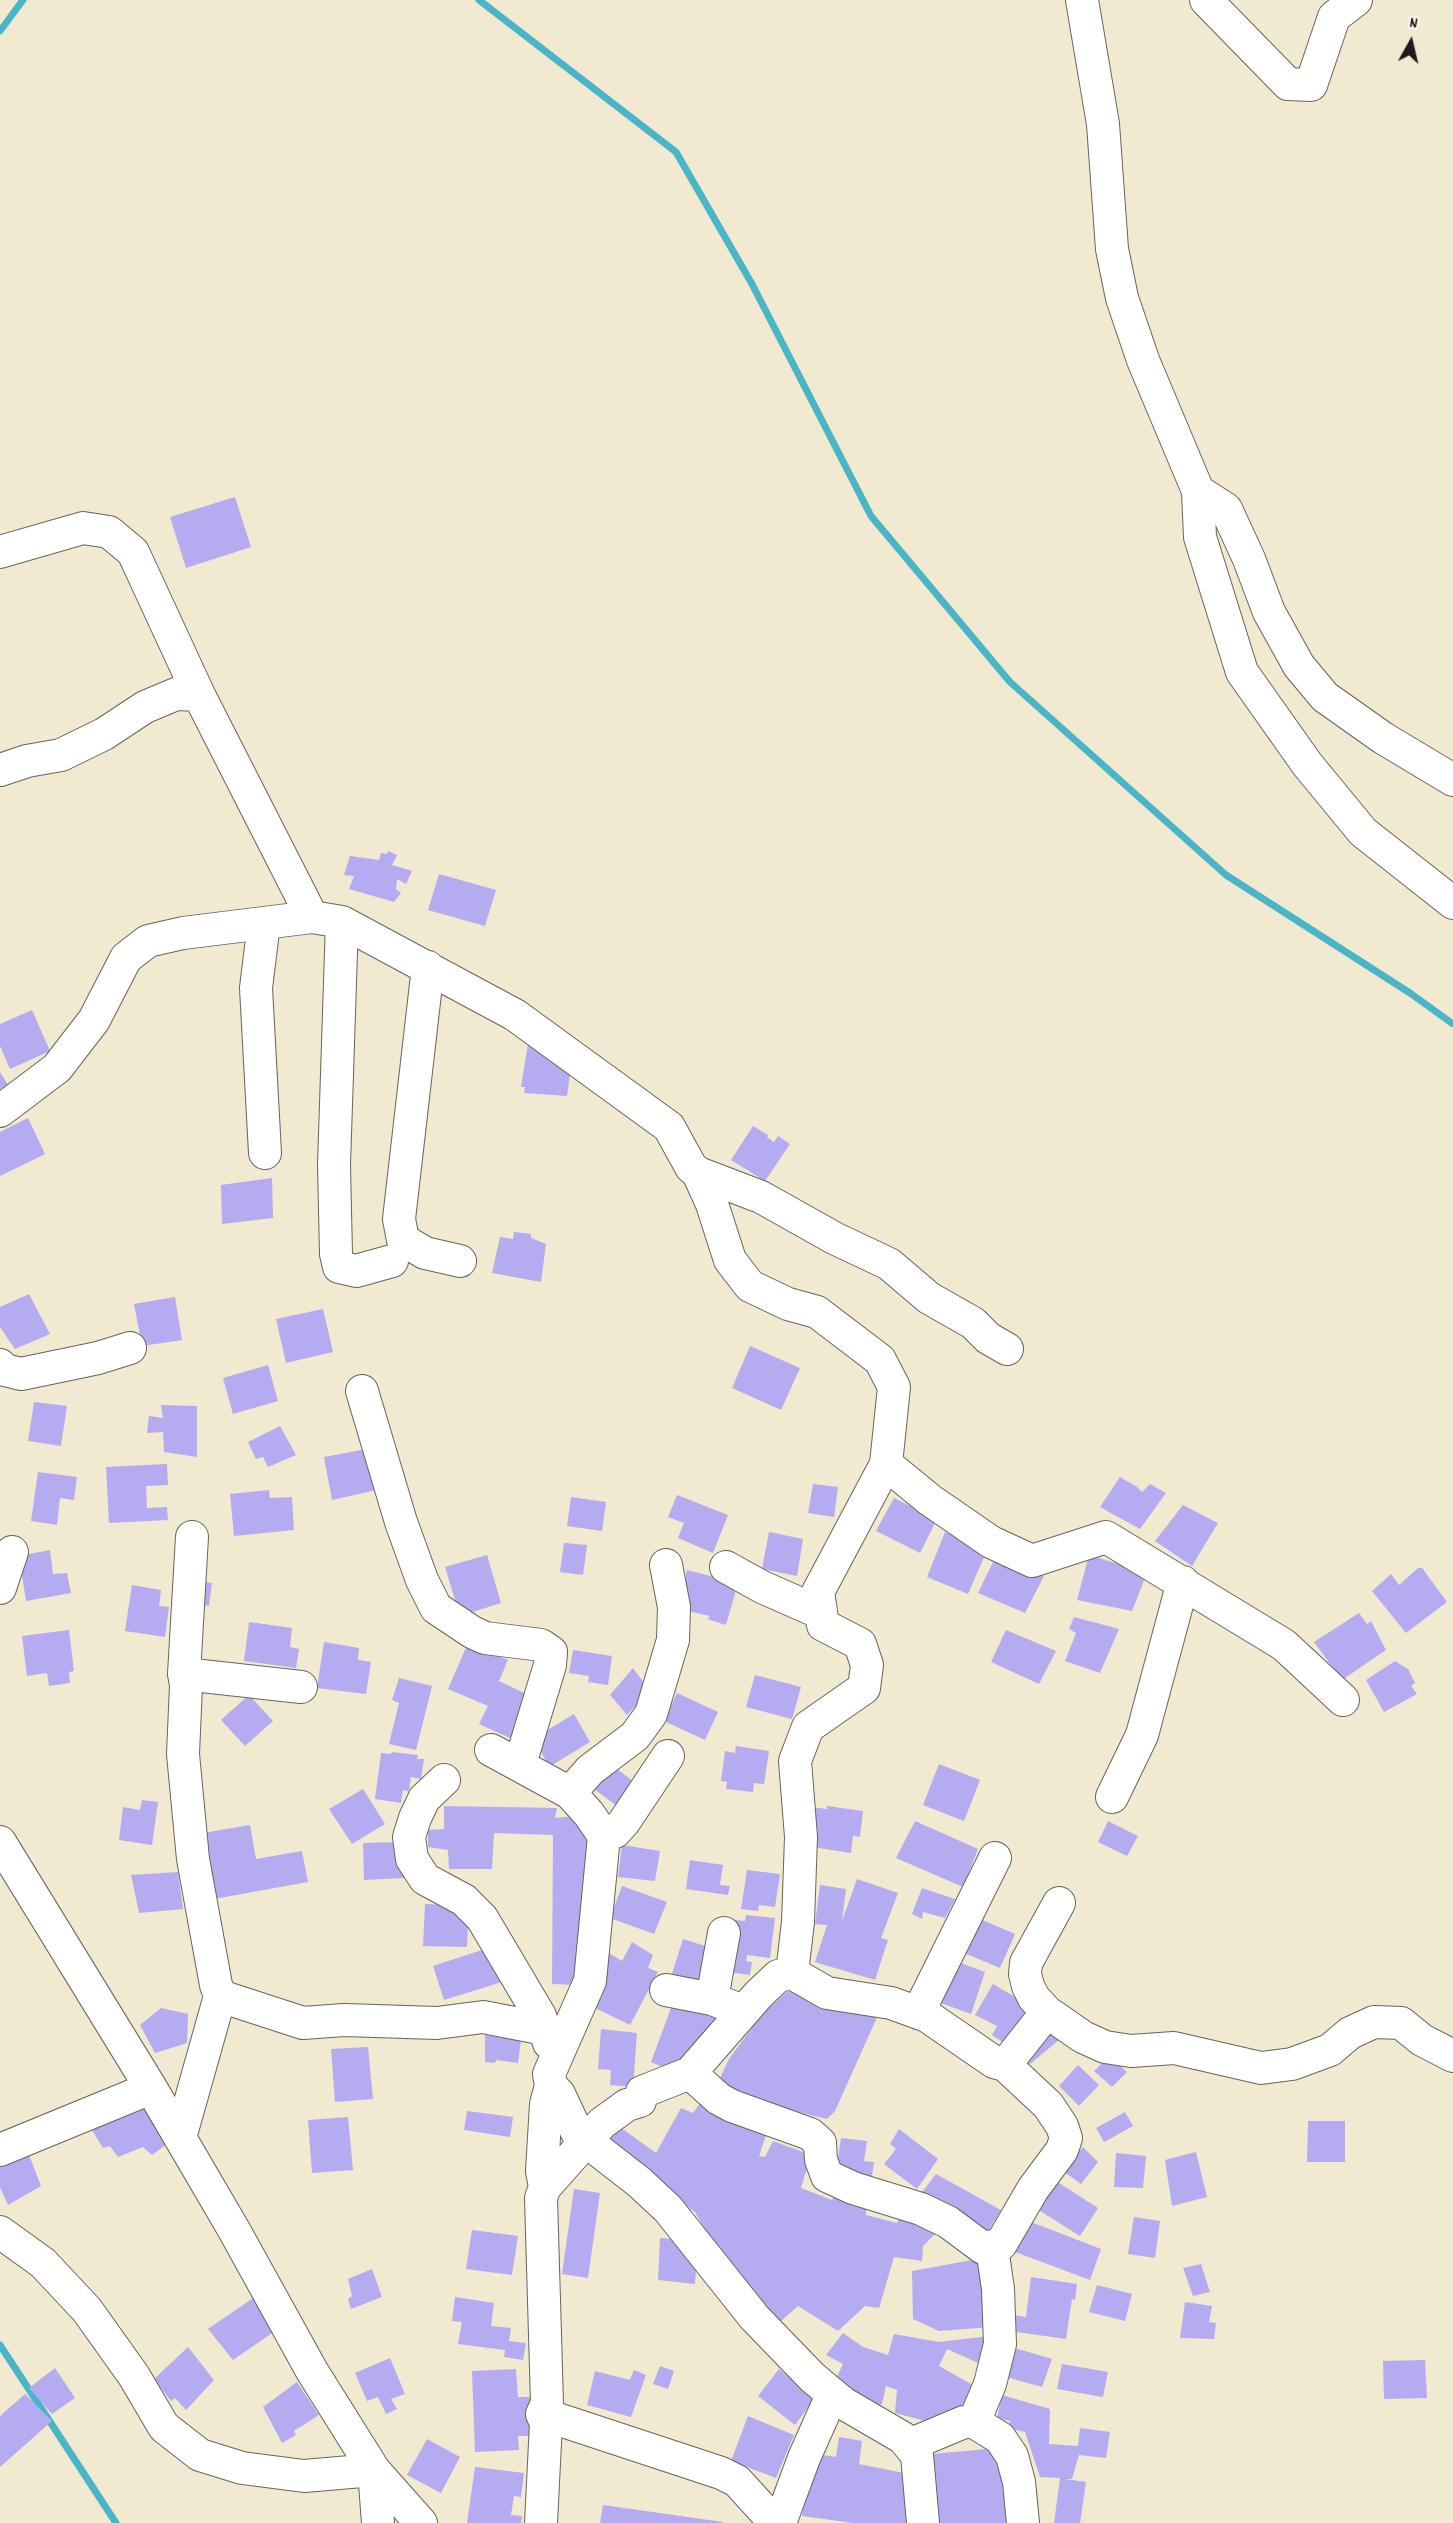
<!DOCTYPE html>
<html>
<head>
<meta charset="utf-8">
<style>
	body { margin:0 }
	#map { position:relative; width:1453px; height:2523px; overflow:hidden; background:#f1e9d0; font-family:Dekko,sans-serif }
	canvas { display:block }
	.north { position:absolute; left:1381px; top:12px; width:60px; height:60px; -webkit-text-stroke:4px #fbf7ec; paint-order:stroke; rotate:8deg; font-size:16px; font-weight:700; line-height:24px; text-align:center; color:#1c1c1c }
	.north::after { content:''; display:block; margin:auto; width:21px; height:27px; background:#1c1c1c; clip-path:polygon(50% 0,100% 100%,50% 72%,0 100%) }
</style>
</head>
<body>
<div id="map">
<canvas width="1453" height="2523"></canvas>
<div class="north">N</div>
</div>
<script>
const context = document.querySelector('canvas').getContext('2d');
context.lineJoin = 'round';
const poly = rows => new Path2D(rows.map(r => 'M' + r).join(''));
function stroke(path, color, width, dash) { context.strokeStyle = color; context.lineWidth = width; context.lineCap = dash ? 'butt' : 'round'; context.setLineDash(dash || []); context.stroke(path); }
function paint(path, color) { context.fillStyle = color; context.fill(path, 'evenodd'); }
stroke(poly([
	[479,0,676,152,752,284,871,516,1010,682,1226,875,1410,993,1453,1024],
	[0,31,23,0],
	[0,2345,116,2523]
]), '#4ab5c7', 7);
paint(poly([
	[235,497,251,547,186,568,170,517],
	[388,851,397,855,392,865,412,871,406,884,397,879,396,889,401,893,394,902,349,889,354,876,344,875,350,856,379,860,381,853,387,854],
	[439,874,496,890,485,926,428,910],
	[32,1010,50,1051,10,1069,0,1046,0,1024],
	[528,1044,544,1046,572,1060,567,1096,524,1093,525,1087,521,1087],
	[0,1072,8,1085,0,1089],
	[28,1118,45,1154,0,1176,0,1132],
	[753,1126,768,1135,767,1137,774,1142,778,1136,790,1144,765,1181,731,1160],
	[272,1178,273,1218,222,1224,221,1185],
	[514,1232,531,1234,531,1238,546,1244,541,1282,492,1273,500,1237,513,1239],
	[29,1294,50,1334,15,1349,0,1327,0,1307],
	[175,1297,182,1340,142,1346,134,1304],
	[323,1309,333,1352,286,1363,276,1319],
	[750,1346,800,1368,781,1410,732,1388],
	[268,1365,278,1401,233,1414,223,1378],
	[34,1402,67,1406,61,1446,28,1441],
	[161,1405,197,1406,197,1457,164,1452,163,1432,147,1433,149,1416,163,1418],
	[280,1426,296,1455,268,1467,263,1457,256,1459,248,1442],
	[372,1448,381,1489,332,1500,324,1457],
	[167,1464,168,1485,146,1486,147,1508,167,1507,168,1520,109,1523,106,1467],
	[38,1472,77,1477,74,1500,60,1498,57,1525,31,1521],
	[1120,1477,1136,1486,1142,1492,1150,1484,1166,1493,1140,1529,1100,1507],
	[813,1484,838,1487,834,1517,808,1513],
	[269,1490,270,1498,292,1497,294,1530,234,1536,230,1494],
	[677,1495,728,1515,713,1553,678,1538,684,1523,668,1517],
	[571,1497,606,1502,602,1531,567,1526],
	[894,1498,937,1519,920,1553,876,1531],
	[1183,1505,1218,1523,1192,1566,1155,1541],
	[769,1532,803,1539,797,1576,762,1569],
	[945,1532,987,1550,968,1594,927,1577],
	[564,1543,587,1545,583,1575,560,1572],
	[50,1550,53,1574,67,1573,71,1593,26,1601,19,1556],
	[487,1555,501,1603,460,1616,445,1567],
	[1089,1555,1147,1573,1132,1611,1077,1600],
	[996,1556,1044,1576,1025,1613,978,1593],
	[1418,1568,1422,1568,1447,1602,1406,1633,1372,1591,1391,1574,1399,1585],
	[687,1570,738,1583,726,1625,707,1619,710,1616,679,1609],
	[193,1580,212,1583,209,1606,189,1603],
	[132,1585,161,1590,159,1606,169,1607,165,1637,125,1631],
	[1359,1613,1367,1624,1371,1621,1386,1650,1342,1680,1314,1642],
	[1074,1617,1119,1629,1100,1673,1065,1661,1076,1633,1069,1629],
	[249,1622,292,1628,290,1647,299,1649,296,1668,244,1661],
	[69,1630,74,1671,69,1672,70,1683,49,1686,47,1673,27,1676,22,1636],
	[1006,1630,1056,1651,1039,1684,991,1662],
	[324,1642,359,1648,358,1660,371,1662,366,1694,317,1688],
	[468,1643,508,1660,499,1681,543,1702,523,1744,479,1724,488,1706,448,1689],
	[573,1650,612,1656,608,1685,588,1682,589,1676,569,1673],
	[1395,1661,1408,1669,1415,1683,1411,1686,1417,1694,1384,1712,1366,1680],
	[633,1668,650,1691,627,1715,610,1695],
	[755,1675,801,1687,792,1719,746,1707],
	[399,1678,432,1686,416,1750,389,1744,399,1703,392,1700],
	[677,1693,718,1712,705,1740,664,1721],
	[249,1695,273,1721,245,1746,221,1720],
	[574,1714,590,1742,549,1767,534,1738],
	[736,1746,769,1751,764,1784,754,1783,753,1792,726,1789,727,1782,721,1781,725,1751,735,1753],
	[392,1752,418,1755,417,1759,424,1759,421,1779,411,1777,409,1791,403,1790,401,1803,375,1799,381,1753,391,1754],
	[939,1764,980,1780,964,1821,923,1805],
	[613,1766,634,1782,617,1806,590,1786],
	[363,1789,385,1824,352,1844,329,1809],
	[142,1800,158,1802,152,1845,119,1840,123,1807,140,1810],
	[444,1806,557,1808,555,1818,586,1815,590,1959,579,1985,552,1984,553,1835,494,1833,492,1869,449,1869,448,1850,428,1847,428,1830,444,1829],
	[827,1806,863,1811,860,1837,853,1836,851,1853,812,1847,811,1807,827,1809],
	[915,1821,978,1849,963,1887,896,1858],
	[1108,1821,1138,1836,1127,1856,1098,1842],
	[250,1825,256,1859,302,1851,308,1882,214,1899,203,1833],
	[403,1842,404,1878,364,1880,363,1843],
	[622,1845,660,1851,655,1881,618,1877],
	[690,1860,723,1865,720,1885,730,1886,728,1895,686,1889],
	[747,1870,780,1874,775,1907,759,1905,758,1911,741,1909],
	[178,1872,183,1909,139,1913,131,1875],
	[857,1879,898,1893,881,1938,888,1940,875,1980,815,1962,827,1925,815,1924,820,1885,846,1889,842,1921],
	[622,1886,667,1902,654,1934,610,1918],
	[922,1888,955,1899,945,1918,923,1912,922,1919,912,1914],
	[425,1904,469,1906,467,1947,423,1946],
	[746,1915,775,1918,770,1958,747,1955,746,1961,752,1962,750,1975,721,1971,728,1919,745,1921],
	[973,1916,1015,1934,1000,1968,957,1950],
	[683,1939,718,1950,706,1991,670,1980],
	[632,1942,653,1955,648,1968,658,1972,630,2025,583,2002,607,1952,622,1961],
	[491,1947,502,1982,444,2000,433,1966],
	[956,1961,985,1972,971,2014,941,2003],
	[993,1984,1030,2006,1004,2043,992,2035,997,2026,975,2015],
	[788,1991,879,2013,835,2111,827,2119,737,2097,720,2078,729,2059,762,2014],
	[674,2000,717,2019,672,2071,651,2062],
	[161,2008,188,2014,187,2043,155,2053,140,2025],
	[1044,2028,1059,2040,1024,2069,1013,2053],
	[601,2029,637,2033,633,2087,610,2085,611,2070,598,2069],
	[485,2035,521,2040,518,2063,496,2060,495,2063,485,2062],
	[368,2047,373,2099,335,2102,331,2049],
	[1109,2056,1127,2072,1112,2087,1094,2071],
	[1078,2065,1099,2085,1079,2106,1059,2086],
	[709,2091,771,2121,759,2156,765,2157,773,2141,811,2155,801,2188,832,2200,835,2195,866,2201,866,2215,897,2223,903,2211,941,2228,923,2246,922,2261,894,2257,879,2308,865,2306,838,2331,798,2306,781,2321,742,2294,695,2212,604,2146,617,2125,656,2153,681,2108,693,2113],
	[139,2103,148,2114,151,2111,171,2141,152,2155,143,2147,118,2157,110,2146,103,2148,92,2130],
	[467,2111,513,2117,510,2137,464,2130],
	[1125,2112,1133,2126,1104,2142,1096,2128],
	[348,2117,353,2170,312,2173,308,2120],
	[1308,2121,1345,2121,1345,2162,1307,2162],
	[899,2129,938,2159,917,2189,884,2164,896,2149,890,2144],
	[841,2138,867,2141,864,2161,874,2162,870,2189,834,2184],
	[26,2147,41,2186,8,2205,0,2187,0,2161],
	[1083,2147,1098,2162,1081,2184,1063,2171],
	[1196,2152,1207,2197,1172,2206,1165,2160],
	[1116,2153,1146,2156,1143,2188,1114,2187],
	[936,2174,1001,2210,988,2231,919,2196],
	[1056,2181,1098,2208,1080,2236,1037,2209],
	[574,2189,600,2193,588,2278,562,2274],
	[1013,2215,1101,2249,1090,2280,1010,2250],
	[1134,2217,1160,2221,1155,2258,1128,2254],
	[472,2230,518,2236,512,2275,466,2269],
	[660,2238,698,2241,695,2284,658,2280],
	[983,2258,992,2327,939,2331,913,2319,912,2271],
	[1201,2264,1210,2292,1193,2296,1183,2268],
	[372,2269,382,2297,351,2309,348,2299,352,2296,348,2279],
	[1031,2277,1077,2284,1075,2300,1072,2299,1066,2339,1010,2331,1013,2315,1026,2317],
	[1097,2285,1132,2294,1125,2321,1089,2312],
	[256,2296,278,2329,233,2360,208,2329],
	[455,2297,494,2303,491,2326,511,2328,509,2341,526,2343,523,2360,504,2357,505,2350,458,2344,462,2322,452,2321],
	[1185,2302,1212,2306,1209,2322,1216,2323,1214,2339,1180,2338],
	[843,2333,863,2347,888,2355,894,2334,939,2342,990,2336,987,2367,947,2349,939,2366,985,2392,960,2413,945,2411,937,2424,895,2413,897,2390,886,2386,882,2404,876,2405,834,2383,843,2364,826,2355],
	[1008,2346,1052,2359,1042,2387,999,2375],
	[188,2347,214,2380,186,2410,175,2398,171,2401,154,2379],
	[390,2358,405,2394,391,2399,397,2409,386,2414,378,2397,367,2401,355,2373],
	[1425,2360,1427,2398,1384,2399,1383,2361],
	[1062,2364,1108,2372,1103,2397,1057,2389],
	[660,2366,674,2371,668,2389,653,2384],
	[55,2368,75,2398,52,2414,29,2388],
	[516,2369,518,2397,531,2397,532,2436,518,2436,519,2450,475,2452,472,2371],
	[779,2369,815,2398,795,2425,758,2396],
	[634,2370,646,2375,631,2417,587,2405,595,2371,630,2380],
	[297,2382,319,2415,294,2431,296,2435,282,2443,263,2407],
	[25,2394,52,2421,0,2467,0,2416],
	[1002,2395,1050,2409,1049,2444,1078,2446,1080,2428,1110,2432,1106,2458,1079,2455,1072,2479,1064,2479,1086,2482,1080,2523,1054,2523,1060,2478,1040,2477,1025,2432,1008,2428,1010,2421,997,2418],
	[748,2416,794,2435,776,2478,731,2461],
	[839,2437,862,2441,859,2464,914,2475,910,2523,853,2523,802,2516,810,2453,836,2457],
	[427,2439,460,2457,441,2493,407,2475],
	[998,2448,1007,2523,939,2523,932,2454],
	[475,2467,524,2473,521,2497,514,2496,511,2515,522,2516,521,2523,467,2523],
	[603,2505,723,2522,723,2523,600,2523]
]), '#b5abf0');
const minor = poly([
	[1082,0,1103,124,1112,249,1122,298,1143,360,1198,491,1200,537,1242,672,1307,764,1363,832,1453,903],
	[1206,0,1288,84,1311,85,1334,17,1356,0],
	[1198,491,1226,509,1249,559,1269,612,1299,666,1325,697,1383,738,1453,780],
	[0,552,83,528,109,532,133,552,199,695,312,917],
	[0,770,27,761,61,755,104,734,145,707,176,694,199,695],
	[342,922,334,1165,336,1254,339,1267,356,1271,392,1261],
	[264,923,256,988,265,1153],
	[428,967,399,1219,403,1240,425,1253,460,1261],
	[0,1111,57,1068,94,1020,126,958,148,941,183,933,312,917,342,922,515,1015,669,1127,691,1167,698,1173,761,1197,834,1238,889,1264,929,1298,973,1323,988,1338,1007,1349],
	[698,1173,712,1204,730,1260,750,1286,788,1304,817,1312,880,1360,894,1387,886,1464,818,1592,823,1625,860,1644,867,1665,864,1688,808,1727,795,1761,801,1837,798,1922,792,1973],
	[0,1365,5,1370,21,1374,98,1358,130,1348],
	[362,1391,401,1522,422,1580,436,1608,472,1632,485,1638,541,1645,551,1652,550,1665,520,1764],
	[886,1464,930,1500,991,1542,1032,1561,1106,1537,1284,1645,1343,1700],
	[192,1537,184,1674,186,1685,183,1754,193,1859,216,1985,220,1996,303,2023,344,2020,437,2023,483,2017,545,2029],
	[726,1567,762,1587,821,1613],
	[0,1588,12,1552],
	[184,1674,301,1687],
	[491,1750,570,1793,589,1814,604,1836,590,1981,549,2074,551,2086,546,2104,542,2171,545,2187],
	[444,1780,424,1799,415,1818,409,1837,412,1859,425,1879,464,1900,482,1918,540,2016,549,2043],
	[570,1793,590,1770,635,1736,651,1714,673,1640,674,1607,666,1565],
	[1112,1797,1142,1735,1183,1582],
	[604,1836,615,1832,624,1822,668,1756],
	[0,1842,151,2088,234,2230,312,2371,374,2470,421,2523],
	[1059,1903,1026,1963,1025,1974,1028,1986,1034,1998,1047,2012,1083,2037,1105,2047,1131,2051,1174,2048,1261,2068,1292,2064,1330,2050,1350,2033,1374,2022,1401,2023,1422,2040,1453,2056],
	[666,1990,712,1999,743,2011],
	[712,1999,724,1933],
	[918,2013,995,1858],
	[1005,2065,1047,2012],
	[551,2086,559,2094,582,2143,594,2147,639,2182,668,2209,754,2317,812,2377,843,2403,903,2438,917,2455,923,2523],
	[180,2138,220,1996],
	[0,2150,151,2088],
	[0,2232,43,2263,87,2310,134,2376,164,2427,200,2455,242,2468,304,2476,374,2470],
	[542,2414,721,2473,737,2481,769,2516,779,2520],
	[974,2422,990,2384,1000,2344,998,2289,992,2248],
	[909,2445,964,2422,974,2422,1000,2438,1012,2456,1019,2482,1023,2523],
	[374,2470,378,2523],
	[541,2523,546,2423,542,2414,547,2403,541,2198,545,2187,602,2123,627,2105,640,2101,642,2092,690,2073,758,1995,778,1976,792,1973,827,1993,891,2003,927,2016,994,2062,1005,2065,1048,2105,1062,2126,1066,2138,1062,2150,1033,2189,1001,2244,983,2248,948,2222,921,2209,853,2188,827,2176,821,2160,820,2143,810,2134,732,2106,719,2099,690,2073],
	[780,2523,804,2458,832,2395]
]);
stroke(minor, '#67645b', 34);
stroke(minor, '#fff', 32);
</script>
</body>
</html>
